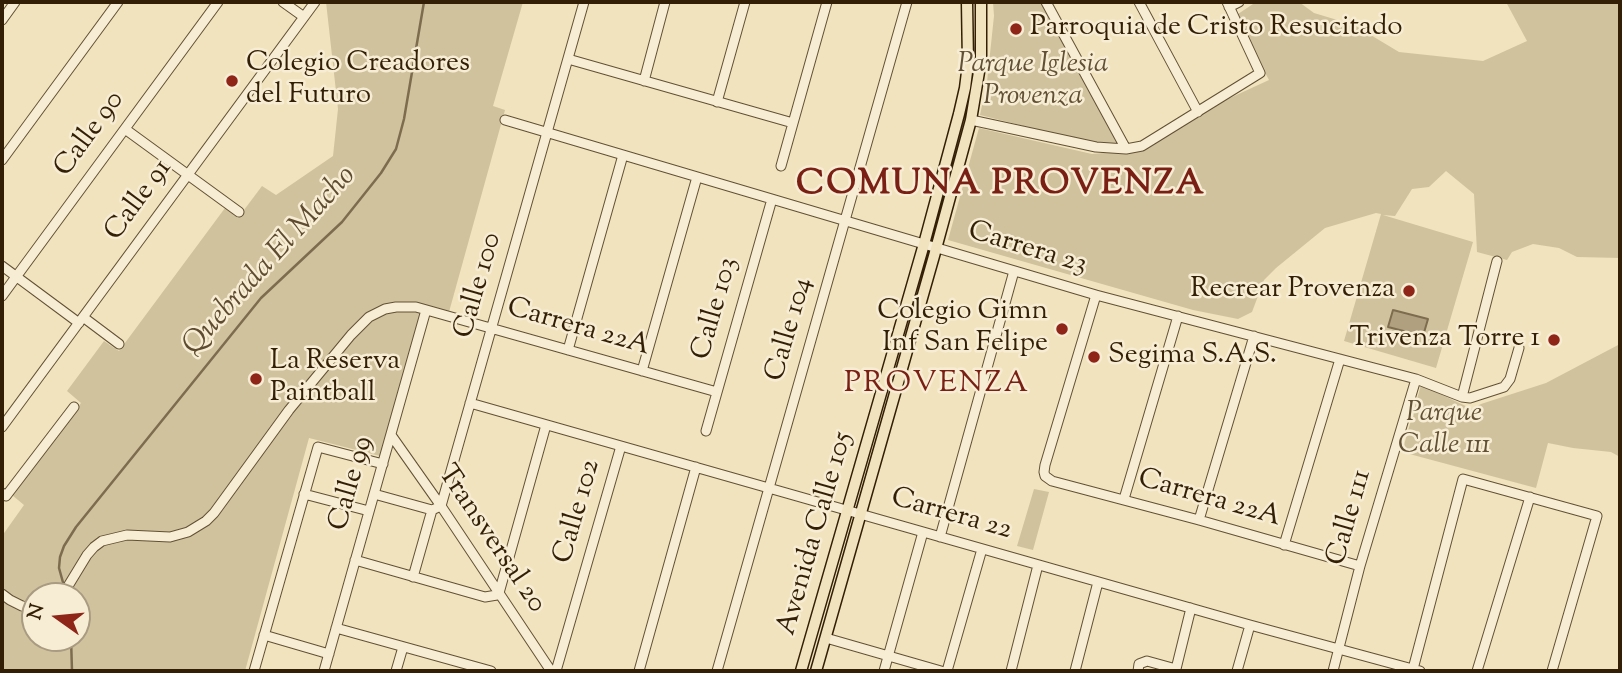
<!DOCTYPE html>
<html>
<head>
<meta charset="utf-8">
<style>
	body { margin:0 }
	#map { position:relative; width:1622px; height:673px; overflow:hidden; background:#f1e3bd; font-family:"Sorts Mill Goudy",serif }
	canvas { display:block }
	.frame { position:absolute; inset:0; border:4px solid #331f06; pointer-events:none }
	.north { position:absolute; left:21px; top:582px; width:70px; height:70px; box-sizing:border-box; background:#f6edd4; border:2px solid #a89b82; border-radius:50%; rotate:285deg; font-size:19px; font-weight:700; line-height:28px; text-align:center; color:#331f06 }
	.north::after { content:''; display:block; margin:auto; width:24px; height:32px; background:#8f2418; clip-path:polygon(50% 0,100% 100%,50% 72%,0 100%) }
</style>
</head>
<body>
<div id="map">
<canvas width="1622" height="673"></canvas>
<div class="frame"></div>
<div class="north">N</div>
</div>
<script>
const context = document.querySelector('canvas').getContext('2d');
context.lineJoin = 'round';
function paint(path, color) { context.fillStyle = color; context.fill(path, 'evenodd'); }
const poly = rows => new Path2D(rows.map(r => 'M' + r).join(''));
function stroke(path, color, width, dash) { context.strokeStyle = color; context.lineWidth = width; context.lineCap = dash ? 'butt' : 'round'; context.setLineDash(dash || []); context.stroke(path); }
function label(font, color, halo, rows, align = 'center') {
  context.font = font + ' "Sorts Mill Goudy",serif'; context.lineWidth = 5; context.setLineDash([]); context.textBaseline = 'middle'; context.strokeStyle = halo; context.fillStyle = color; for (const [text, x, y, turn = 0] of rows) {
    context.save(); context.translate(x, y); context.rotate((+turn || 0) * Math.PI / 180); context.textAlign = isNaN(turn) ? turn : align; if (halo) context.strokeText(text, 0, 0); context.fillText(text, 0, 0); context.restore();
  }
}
paint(poly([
	[326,2,523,2,493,106,505,110,449,312,423,304,380,456,309,438,245,671,4,671,2,661,2,536,24,505,12,495,81,403,67,391,104,341,119,351,225,208,238,218,262,186,276,195,333,156,338,109],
	[35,596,77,596,77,638,35,638],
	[993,2,1040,2,1121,147,1095,144,980,115,987,82,994,16],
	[1256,2,1299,2,1314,13,1354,25,1399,52,1483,61,1527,41,1506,2,1620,2,1620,258,1577,257,1559,248,1533,244,1512,252,1507,260,1477,252,1474,194,1446,171,1429,187,1412,189,1395,216,1383,215,1473,242,1436,368,1344,341,1381,214,1376,213,1325,228,1276,268,1264,280,1252,312,1238,319,1193,310,948,240,979,128,1092,154,1138,150,1206,109,1269,80,1235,16],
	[1620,344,1620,457,1611,452,1573,448,1548,443,1536,488,1402,452,1421,385,1472,409,1481,404,1546,383],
	[1034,489,1049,492,1033,550,1017,546]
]), '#d1c29e');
const water = poly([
	[1393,310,1428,319,1423,336,1388,327,1393,310]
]);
paint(water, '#b0a07f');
stroke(water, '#7e6c4f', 2);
stroke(poly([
	[64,586,59,568,60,557,64,546,76,527,261,298,342,222,381,173,396,149,404,119,424,2],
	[71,638,72,671]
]), '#7e6c4f', 2.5);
const minor = poly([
	[283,2,304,17],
	[1046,2,1126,149],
	[1139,2,1198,112],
	[1229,7,1239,2],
	[2,20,15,2],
	[568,59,793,123],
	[644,81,665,2],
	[717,102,745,2],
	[505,120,1096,295,1416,379,1462,397,1470,398,1504,387,1510,379,1519,348],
	[971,120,1096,147,1126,149,1142,146,1260,73,1227,2],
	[125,129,239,212],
	[2,160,118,2],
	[781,166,827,2],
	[2,266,79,323],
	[1096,295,1045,465,1044,472,1045,476,1052,481,1199,520,1360,566],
	[2,296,218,2],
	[83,317,119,344],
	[568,350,623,155],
	[642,371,697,177],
	[1462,397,1497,261],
	[470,403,1250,625,1420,671],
	[2,427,315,2],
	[706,431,772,199],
	[391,435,441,506,551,671],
	[2,493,6,496,74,407],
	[304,494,369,511],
	[374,494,432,510],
	[1124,499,1178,316],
	[441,506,584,2],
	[1199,520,1254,336],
	[940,537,1014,271],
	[1284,545,1340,359],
	[355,560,485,597,497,595,499,593,546,425],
	[413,577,432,510,441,506],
	[2,594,10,600,22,606,35,609],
	[62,596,87,555,94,547,102,541,127,535,170,537,188,532,206,521,214,513,289,410,351,335,369,317,385,309,396,307,416,307,717,392],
	[336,628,491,671],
	[264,635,329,654],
	[826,638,941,671],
	[1413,669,1463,479,1597,516,1552,671],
	[254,671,318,447,383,464],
	[324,671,426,310],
	[396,671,403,647],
	[556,671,621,446],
	[639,671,696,467],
	[717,671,907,2],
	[884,671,923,532],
	[947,671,982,549],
	[1011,671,1038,565],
	[1075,671,1098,582],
	[1138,671,1139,664,1147,661,1176,669,1191,608],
	[1237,671,1250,625],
	[1333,671,1360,566,1416,379],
	[1477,671,1530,497]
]);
const major = poly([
	[801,671,924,244,959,114,965,88,968,64,967,2],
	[816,671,934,256,971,120,981,60,981,2]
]);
stroke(minor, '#625034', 11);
stroke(major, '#331f06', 13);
stroke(minor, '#f6edd4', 9);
stroke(major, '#f1e3bd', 10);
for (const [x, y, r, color] of [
	[1016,29,7,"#8f2418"],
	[232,81,7,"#8f2418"],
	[1409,291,7,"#8f2418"],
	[1062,329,7,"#8f2418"],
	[1554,340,7,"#8f2418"],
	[1094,357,7,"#8f2418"],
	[256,379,7,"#8f2418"]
]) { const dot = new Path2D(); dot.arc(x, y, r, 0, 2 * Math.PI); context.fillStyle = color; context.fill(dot); stroke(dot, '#f6edd4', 2.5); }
label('28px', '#331f06', '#f6edd4', [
	["Parroquia de Cristo Resucitado",1030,29],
	["Colegio Creadores",246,65],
	["del Futuro",246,97],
	["Recrear Provenza",1395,291,"right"],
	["Colegio Gimn",1048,313,"right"],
	["Inf San Felipe",1048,345,"right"],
	["Trivenza Torre 1",1540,340,"right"],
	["Segima S.A.S.",1108,357],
	["La Reserva",270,363],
	["Paintball",270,395]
], 'left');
label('italic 28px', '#625034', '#f6edd4', [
	["Parque Iglesia",1033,66],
	["Provenza",1033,98],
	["Parque",1444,415],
	["Calle 111",1444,447]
]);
label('28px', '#331f06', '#f6edd4', [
	["Calle 90",91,135,-54],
	["Calle 91",140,201,-54],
	["Carrera 23",1027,250,17],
	["Calle 100",480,286,-74],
	["Calle 103",717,309,-74],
	["Carrera 22A",578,329,16],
	["Calle 104",791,330,-74],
	["Calle 99",353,484,-74],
	["Carrera 22A",1209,500,16],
	["Calle 102",579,512,-74],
	["Carrera 22",951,516,16],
	["Calle 111",1351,518,-74],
	["Avenida Calle 105",817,534,-74],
	["Transversal 20",490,540,56]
]);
label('italic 30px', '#5f4c30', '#f6edd4', [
	["Quebrada El Macho",271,262,-48]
]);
context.letterSpacing = '2px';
label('30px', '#7a1f14', '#f6edd4', [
	["PROVENZA",937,386]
]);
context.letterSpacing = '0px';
context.letterSpacing = '2px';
label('bold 35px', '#7a1f14', '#f6edd4', [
	["COMUNA PROVENZA",1001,187]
]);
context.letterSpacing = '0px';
</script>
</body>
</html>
